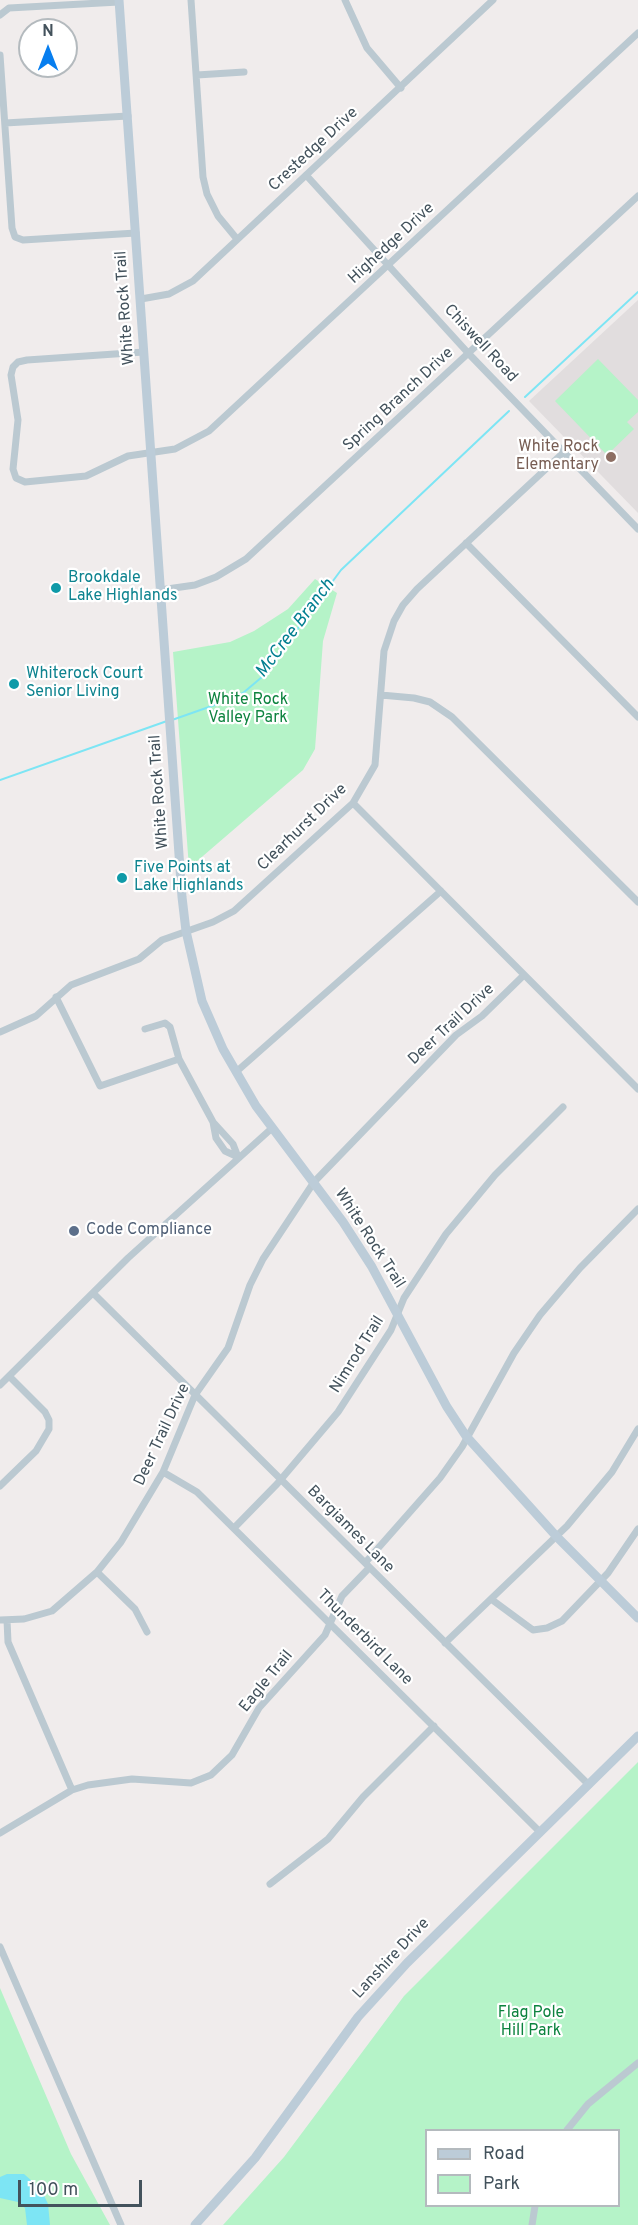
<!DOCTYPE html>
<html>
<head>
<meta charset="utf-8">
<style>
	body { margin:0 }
	#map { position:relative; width:638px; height:2225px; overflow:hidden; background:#f0ecec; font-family:Overpass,sans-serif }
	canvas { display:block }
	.legend { position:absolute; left:425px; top:2129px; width:195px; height:78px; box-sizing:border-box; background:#fff; border:2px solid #b4babe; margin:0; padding:8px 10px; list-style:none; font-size:18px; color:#43525c }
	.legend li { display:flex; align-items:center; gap:12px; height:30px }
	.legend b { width:30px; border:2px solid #b4babe }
	.north { position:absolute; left:18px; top:18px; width:60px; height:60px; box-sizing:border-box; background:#fff; border:2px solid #b4babe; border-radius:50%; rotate:0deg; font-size:16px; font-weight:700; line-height:24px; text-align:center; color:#43525c }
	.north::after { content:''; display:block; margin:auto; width:21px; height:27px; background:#077eef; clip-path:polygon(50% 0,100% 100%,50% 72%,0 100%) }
	.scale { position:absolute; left:18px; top:2180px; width:124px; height:27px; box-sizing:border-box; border:3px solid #43525c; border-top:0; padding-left:8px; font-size:18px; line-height:21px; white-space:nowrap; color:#43525c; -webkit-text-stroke:4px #fff; paint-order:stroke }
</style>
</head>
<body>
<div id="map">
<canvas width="638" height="2225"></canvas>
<ul class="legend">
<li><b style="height:8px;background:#bcccd8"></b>Road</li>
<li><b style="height:16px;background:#b5f3c8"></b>Park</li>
</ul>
<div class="north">N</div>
<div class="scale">100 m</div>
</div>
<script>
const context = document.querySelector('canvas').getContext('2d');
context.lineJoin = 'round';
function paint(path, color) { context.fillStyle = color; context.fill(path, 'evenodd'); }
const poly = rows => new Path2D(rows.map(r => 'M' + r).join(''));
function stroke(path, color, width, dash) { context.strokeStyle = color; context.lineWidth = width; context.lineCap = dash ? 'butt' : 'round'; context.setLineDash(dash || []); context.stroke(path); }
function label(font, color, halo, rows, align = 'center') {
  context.font = font + ' Overpass,sans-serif'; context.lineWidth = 4.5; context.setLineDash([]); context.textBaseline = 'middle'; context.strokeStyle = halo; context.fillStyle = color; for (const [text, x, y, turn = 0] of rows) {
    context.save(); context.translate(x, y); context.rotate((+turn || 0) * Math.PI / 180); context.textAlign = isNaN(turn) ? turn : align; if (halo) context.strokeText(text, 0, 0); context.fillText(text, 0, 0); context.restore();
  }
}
paint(poly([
	[638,300,638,513,529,401]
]), '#e1ddde');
paint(poly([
	[598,359,638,400,638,412,627,422,634,429,607,455,555,401],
	[315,579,337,593,323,641,315,749,303,770,189,868,173,652,230,642,254,631,288,609],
	[638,1762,638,2225,223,2225,284,2157,404,1996],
	[426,2130,618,2130,618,2206,426,2206],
	[0,1988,71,2154,110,2225,0,2225]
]), '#b5f3c8');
paint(poly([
	[7,2174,24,2174,41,2189,48,2204,50,2225,27,2225,25,2208,18,2202,0,2198,0,2177]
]), '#7de5f4');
stroke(poly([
	[525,397,638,292],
	[172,720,226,701,243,693,262,677,341,570,509,411],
	[0,780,167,721]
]), '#7de5f4', 2);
stroke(poly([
	[191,0,203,177,207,194,218,216,237,239],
	[345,0,367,48,401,88],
	[0,15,9,8,119,2],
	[0,55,12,228,15,237,23,240,136,233],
	[197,75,244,72],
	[5,123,128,116],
	[306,175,469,354,638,529],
	[141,299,169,294,193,281,493,0],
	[144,352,27,360,18,362,13,367,11,375,18,420,13,469,16,478,25,482,86,476,128,456,175,449,209,431,638,33],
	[466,543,638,717],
	[160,590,195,585,216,577,246,559,638,196],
	[381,695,414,698,430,702,452,717,638,902],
	[353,803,638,1089],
	[56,997,100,1086,179,1059,213,1122,233,1144,238,1157],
	[145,1029,165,1023,170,1027,179,1059],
	[0,1032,36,1016,71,985,139,959,162,940,213,922,234,911,353,803,375,765,384,651,394,621,403,605,417,589,563,453],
	[236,1072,441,891],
	[213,1122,216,1138,225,1151,238,1157],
	[93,1293,589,1785],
	[0,1385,128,1258,271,1129],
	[163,1472,197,1492,540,1832],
	[0,1486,36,1451,49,1429,49,1420,45,1412,10,1377],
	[234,1528,277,1484,338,1412,391,1330,404,1298,446,1234,495,1175,563,1107],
	[365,1563,440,1478,462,1447,514,1353,540,1315,580,1268,638,1209],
	[97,1572,135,1609,147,1632],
	[491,1599,533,1630,547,1628,562,1621,608,1573,638,1529],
	[0,1620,24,1619,52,1611,97,1572,121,1542,163,1472,195,1395,228,1348,250,1285,263,1259,314,1182,456,1035,482,1016,524,975],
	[7,1620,8,1642,72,1790],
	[445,1643,567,1526,612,1472,638,1429],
	[0,1833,72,1790,88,1785,132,1779,191,1783,211,1775,232,1755,259,1708,325,1635,342,1596,369,1568],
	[270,1884,328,1839,363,1797,434,1726],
	[0,1947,121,2225],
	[567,2130,588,2104,638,2063],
	[532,2225,535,2206]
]), '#bbc9d1', 7);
stroke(poly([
	[119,0,182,897,186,931,202,1001,223,1049,256,1106,343,1222,372,1267,447,1407,466,1436,557,1537,638,1618],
	[195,2225,255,2158,358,2017,407,1963,638,1736]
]), '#bcccd8', 9);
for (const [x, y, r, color] of [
	[611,457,6,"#8d6e63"],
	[56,588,6,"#0f9aa8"],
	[14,684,6,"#0f9aa8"],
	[122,878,6,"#0f9aa8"],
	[74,1231,6,"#5c6f8a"]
]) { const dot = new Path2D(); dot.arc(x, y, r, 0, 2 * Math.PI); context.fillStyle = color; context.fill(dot); stroke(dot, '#fff', 2); }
label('16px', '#43525c', '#fff', [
	["Crestedge Drive",314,150,-43],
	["Highedge Drive",392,244,-43],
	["White Rock Trail",126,308,-94],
	["Chiswell Road",480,344,47],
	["Spring Branch Drive",399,400,-43],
	["White Rock Trail",160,792,-94],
	["Clearhurst Drive",303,828,-44],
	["Deer Trail Drive",452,1025,-43],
	["White Rock Trail",369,1239,57],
	["Nimrod Trail",358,1355,-58],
	["Deer Trail Drive",163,1435,-65],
	["Bargiames Lane",350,1530,45],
	["Thunderbird Lane",364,1638,45],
	["Eagle Trail",267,1682,-51],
	["Lanshire Drive",392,1959,-47]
]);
label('16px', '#785e54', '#fff', [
	["White Rock",599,448],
	["Elementary",599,466]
], 'right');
label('16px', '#0d838f', '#fff', [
	["Brookdale",68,579],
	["Lake Highlands",68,597],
	["Whiterock Court",26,675],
	["Senior Living",26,693],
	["Five Points at",134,869],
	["Lake Highlands",134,887]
], 'left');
label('16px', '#0d833f', '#fff', [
	["White Rock",248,701],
	["Valley Park",248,719],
	["Flag Pole",531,2014],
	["Hill Park",531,2032]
]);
label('16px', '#4e5e75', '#fff', [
	["Code Compliance",86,1231]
], 'left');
label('italic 18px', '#037f91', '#fff', [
	["McCree Branch",296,629,-53]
]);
</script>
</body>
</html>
